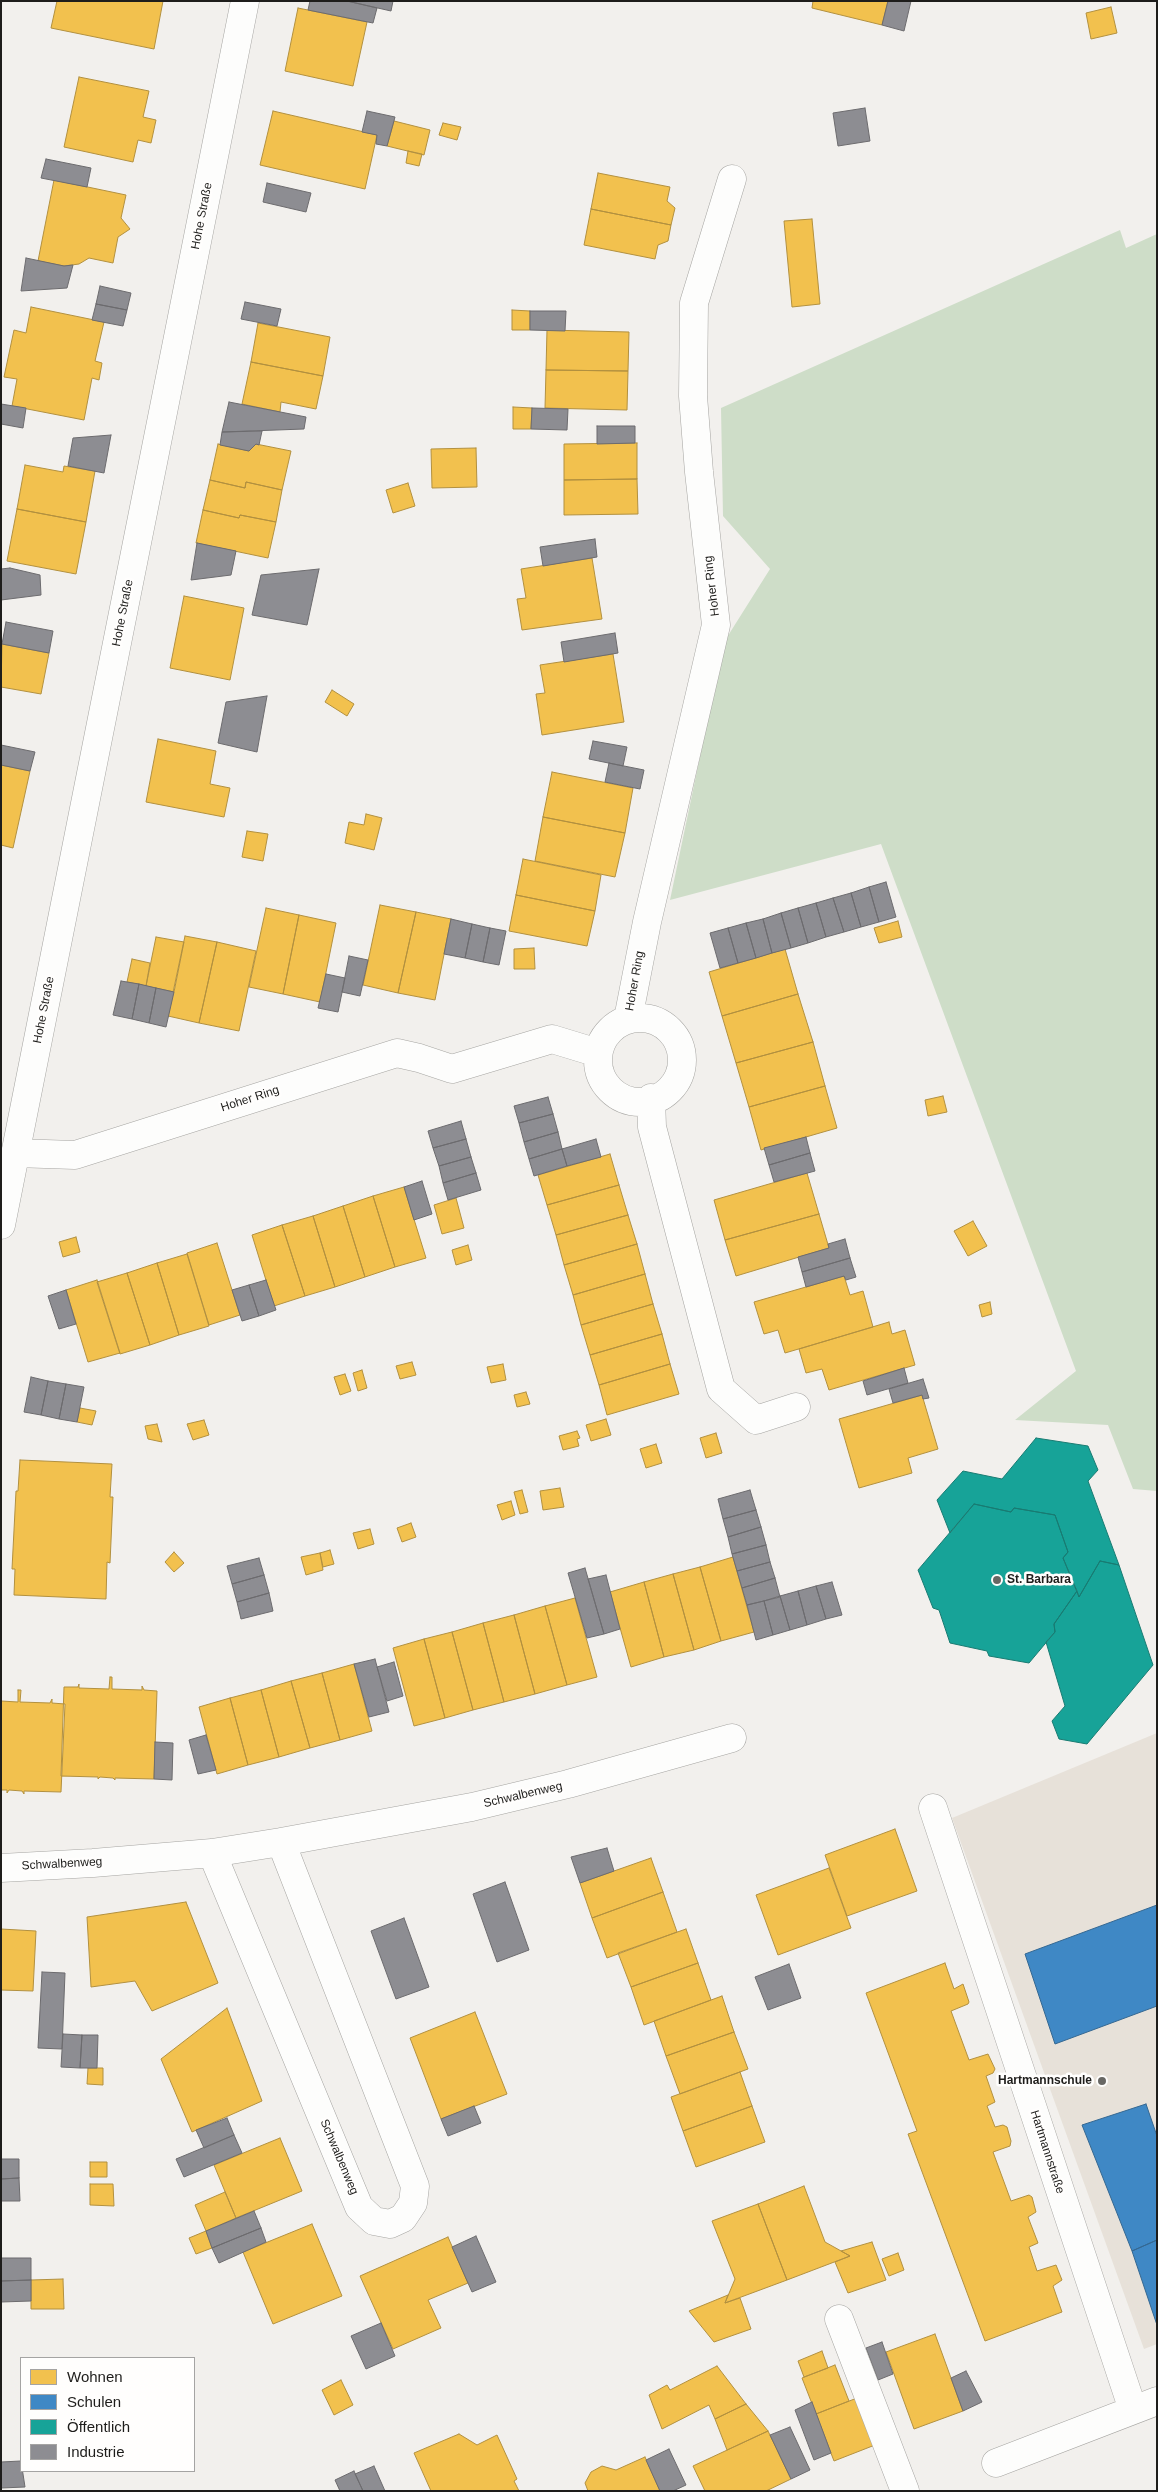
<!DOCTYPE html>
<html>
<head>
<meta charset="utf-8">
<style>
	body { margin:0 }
	#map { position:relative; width:1158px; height:2492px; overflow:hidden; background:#f2f0ed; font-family:Helvetica,sans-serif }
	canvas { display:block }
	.frame { position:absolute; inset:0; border:2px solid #1e1d1b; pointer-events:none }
	.legend { position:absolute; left:20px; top:2357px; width:175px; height:115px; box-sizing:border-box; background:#fffefd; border:1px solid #a5a4a3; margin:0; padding:6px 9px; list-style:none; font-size:15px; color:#1e1d1b }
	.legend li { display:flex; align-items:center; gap:10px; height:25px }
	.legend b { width:25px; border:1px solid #a5a4a3 }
</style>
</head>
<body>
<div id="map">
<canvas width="1158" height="2492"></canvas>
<div class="frame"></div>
<ul class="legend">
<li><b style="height:14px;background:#f2c14e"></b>Wohnen</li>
<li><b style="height:14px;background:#3f88c5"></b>Schulen</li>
<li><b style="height:14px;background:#17a398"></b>Öffentlich</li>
<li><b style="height:14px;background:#8d8d92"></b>Industrie</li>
</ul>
</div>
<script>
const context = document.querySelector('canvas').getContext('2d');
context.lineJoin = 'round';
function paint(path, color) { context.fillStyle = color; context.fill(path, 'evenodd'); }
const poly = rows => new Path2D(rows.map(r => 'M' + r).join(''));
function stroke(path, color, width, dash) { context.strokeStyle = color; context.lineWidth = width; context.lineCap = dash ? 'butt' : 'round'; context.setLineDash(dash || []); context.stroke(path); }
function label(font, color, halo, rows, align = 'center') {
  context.font = font + ' Helvetica,sans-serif'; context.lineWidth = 5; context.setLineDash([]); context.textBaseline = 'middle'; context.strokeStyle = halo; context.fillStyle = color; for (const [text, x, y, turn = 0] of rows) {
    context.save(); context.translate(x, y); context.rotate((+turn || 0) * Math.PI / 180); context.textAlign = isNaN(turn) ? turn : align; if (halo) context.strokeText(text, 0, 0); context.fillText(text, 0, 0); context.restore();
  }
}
paint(poly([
	[1157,1733,1157,2344,1144,2349,952,1818]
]), '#e7e1d9');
paint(poly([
	[1120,230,1126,248,1157,234,1157,1491,1133,1489,1108,1425,1015,1420,1076,1371,881,844,670,900,724,642,770,569,723,516,721,408]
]), '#ceddc8');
const homes = poly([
	[57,1,163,1,154,49,51,28,57,1],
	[813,1,888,1,882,25,812,8,813,1],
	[1111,7,1117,33,1091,39,1086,13,1111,7],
	[298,8,367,22,353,86,285,71,298,8],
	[79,77,149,91,143,117,156,120,151,143,138,140,133,162,64,147,79,77],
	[273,111,377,135,365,189,260,165,273,111],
	[394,121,430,130,424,155,387,146,394,121],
	[443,123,461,127,457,140,439,135,443,123],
	[408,151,422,154,419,166,406,163,408,151],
	[598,173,670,187,667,201,675,208,671,225,591,209,598,173],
	[54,180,126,195,121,218,130,229,118,237,113,263,89,258,79,264,64,266,38,261,54,180],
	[591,209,671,225,668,241,658,245,655,259,584,245,591,209],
	[812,219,820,304,792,307,784,221,812,219],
	[31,307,104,322,95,361,102,363,99,380,92,378,84,420,12,406,17,379,4,377,14,330,26,333,31,307],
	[512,310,530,311,530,330,512,330,512,310],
	[258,323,330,337,323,376,251,362,258,323],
	[547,330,629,332,628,371,546,370,547,330],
	[251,362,323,376,316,409,281,402,280,412,242,404,251,362],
	[546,370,628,371,627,410,545,408,546,370],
	[513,407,532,408,531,429,513,429,513,407],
	[637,443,637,479,564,480,564,444,637,443],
	[218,444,249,451,256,444,291,451,282,490,246,482,245,488,210,480,218,444],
	[476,448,477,487,432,488,431,449,476,448],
	[25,465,63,472,64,466,95,471,86,522,17,509,25,465],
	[637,479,638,514,564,515,564,480,637,479],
	[210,480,245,488,246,482,282,490,276,522,240,515,239,518,203,510,210,480],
	[408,483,415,506,393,513,386,490,408,483],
	[17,509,86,522,76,574,7,561,17,509],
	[203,510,239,518,240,515,276,522,268,558,196,543,203,510],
	[592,558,602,619,522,630,517,599,526,598,521,569,592,558],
	[184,596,244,608,230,680,170,668,184,596],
	[2,644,49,653,41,694,1,687,2,644],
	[613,654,624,722,542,735,536,694,545,693,540,665,613,654],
	[332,690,354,704,347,716,325,702,332,690],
	[158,739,216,751,210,784,230,788,224,817,146,802,158,739],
	[1,765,30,771,13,848,1,845,1,765],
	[552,772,633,788,625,833,543,817,552,772],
	[366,814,382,818,374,850,345,843,349,822,364,825,366,814],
	[543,817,625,833,615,877,535,861,543,817],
	[247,831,268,834,263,861,242,857,247,831],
	[523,859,601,875,595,911,516,895,523,859],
	[516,895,595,911,587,946,509,931,516,895],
	[380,905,416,912,398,993,363,985,380,905],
	[266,908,299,915,283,994,249,987,266,908],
	[416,912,451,919,435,1000,398,993,416,912],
	[299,915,336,923,320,1002,283,994,299,915],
	[898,921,902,937,879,943,874,928,898,921],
	[185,936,217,942,199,1023,168,1016,185,936],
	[156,937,184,942,174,992,146,986,156,937],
	[217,942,256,951,239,1031,199,1023,217,942],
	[534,948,535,969,514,969,514,949,534,948],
	[785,949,798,994,722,1016,709,972,785,949],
	[132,959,150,963,146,986,127,982,132,959],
	[798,994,813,1042,736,1063,722,1016,798,994],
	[813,1042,825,1086,749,1107,736,1063,813,1042],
	[825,1086,837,1128,761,1150,749,1107,825,1086],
	[943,1096,947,1112,928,1116,925,1100,943,1096],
	[610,1154,619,1185,547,1205,538,1175,610,1154],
	[807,1173,819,1214,725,1240,714,1200,807,1173],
	[619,1185,628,1215,556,1235,547,1205,619,1185],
	[404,1187,426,1258,395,1267,373,1196,404,1187],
	[373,1196,395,1267,365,1277,343,1206,373,1196],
	[456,1198,464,1228,442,1234,434,1205,456,1198],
	[343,1206,365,1277,335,1287,313,1216,343,1206],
	[819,1214,829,1248,736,1276,725,1240,819,1214],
	[628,1215,637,1244,564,1265,556,1235,628,1215],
	[313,1216,335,1287,305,1296,282,1225,313,1216],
	[973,1221,987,1246,968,1256,954,1231,973,1221],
	[282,1225,305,1296,274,1306,252,1235,282,1225],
	[76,1237,80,1252,63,1257,59,1242,76,1237],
	[217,1243,240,1315,209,1325,187,1253,217,1243],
	[637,1244,645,1274,573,1295,564,1265,637,1244],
	[468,1245,472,1260,456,1265,452,1250,468,1245],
	[187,1254,209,1326,179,1335,157,1263,187,1254],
	[157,1263,179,1335,150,1345,127,1273,157,1263],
	[127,1273,150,1345,120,1354,97,1282,127,1273],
	[645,1274,653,1304,581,1325,573,1295,645,1274],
	[844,1276,850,1295,863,1291,873,1327,785,1353,778,1330,764,1334,754,1302,844,1276],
	[97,1280,120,1353,88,1362,66,1290,97,1280],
	[990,1302,992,1314,982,1317,979,1305,990,1302],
	[653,1304,662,1334,590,1355,581,1325,653,1304],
	[889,1322,892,1334,905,1330,915,1365,829,1390,822,1369,806,1373,799,1349,889,1322],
	[662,1334,670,1364,599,1385,590,1355,662,1334],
	[412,1362,416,1375,400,1379,396,1366,412,1362],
	[503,1364,506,1380,491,1383,487,1367,503,1364],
	[670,1364,679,1394,607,1415,599,1385,670,1364],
	[362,1370,367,1388,358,1391,353,1373,362,1370],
	[345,1374,351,1391,340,1395,334,1377,345,1374],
	[526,1392,530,1404,517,1407,514,1395,526,1392],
	[922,1395,938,1449,908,1458,912,1473,859,1488,839,1419,922,1395],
	[80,1408,96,1411,92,1425,77,1422,80,1408],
	[606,1419,611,1435,591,1441,586,1425,606,1419],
	[204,1420,209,1435,193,1440,187,1424,204,1420],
	[157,1424,162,1442,148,1439,145,1426,157,1424],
	[577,1431,580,1438,577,1439,579,1446,563,1450,559,1436,577,1431],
	[716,1433,722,1453,706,1458,700,1438,716,1433],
	[656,1444,662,1463,646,1468,640,1449,656,1444],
	[20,1460,112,1464,110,1497,113,1497,110,1563,107,1562,106,1599,14,1595,15,1569,12,1569,16,1491,18,1491,20,1460],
	[560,1488,564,1507,543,1510,540,1491,560,1488],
	[522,1490,528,1512,520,1514,514,1492,522,1490],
	[511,1501,515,1515,502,1520,497,1505,511,1501],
	[411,1523,416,1537,402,1542,397,1528,411,1523],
	[370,1529,374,1544,358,1549,353,1533,370,1529],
	[330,1550,334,1564,323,1567,320,1553,330,1550],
	[174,1552,184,1563,174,1572,165,1562,174,1552],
	[320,1553,323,1570,306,1575,301,1557,320,1553],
	[733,1557,754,1632,721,1641,700,1567,733,1557],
	[700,1567,721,1641,694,1650,673,1574,700,1567],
	[673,1574,694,1650,664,1657,644,1582,673,1574],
	[644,1582,664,1657,631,1667,610,1592,644,1582],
	[575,1598,597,1677,567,1685,545,1606,575,1598],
	[545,1606,567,1685,535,1694,514,1615,545,1606],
	[514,1615,535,1694,504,1702,483,1623,514,1615],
	[483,1623,504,1702,473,1710,452,1632,483,1623],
	[452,1632,473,1710,445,1718,424,1639,452,1632],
	[424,1639,445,1718,414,1726,393,1648,424,1639],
	[354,1664,372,1731,340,1740,322,1673,354,1664],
	[322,1673,340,1740,310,1748,291,1681,322,1673],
	[110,1677,112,1677,112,1689,142,1690,142,1686,144,1690,157,1691,154,1779,115,1778,115,1780,113,1778,100,1777,98,1779,98,1777,61,1776,64,1687,78,1687,79,1684,79,1688,109,1689,110,1677],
	[291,1681,310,1748,279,1757,261,1690,291,1681],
	[18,1690,21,1690,20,1702,50,1703,52,1699,52,1703,65,1704,61,1792,24,1791,24,1794,22,1791,9,1790,7,1793,7,1790,1,1790,1,1701,18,1702,18,1690],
	[261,1690,279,1757,248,1765,230,1698,261,1690],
	[230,1698,248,1765,217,1774,199,1707,230,1698],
	[895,1829,917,1891,847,1916,825,1855,895,1829],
	[651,1858,663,1892,592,1918,580,1883,651,1858],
	[829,1868,851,1928,778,1955,756,1895,829,1868],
	[663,1892,677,1932,607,1958,592,1918,663,1892],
	[186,1902,218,1983,152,2011,135,1981,91,1987,87,1917,186,1902],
	[1,1929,36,1931,33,1991,1,1990,1,1929],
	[686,1929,698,1963,631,1987,618,1953,686,1929],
	[698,1963,711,2000,644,2025,631,1987,698,1963],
	[945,1963,954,1989,963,1984,969,2002,968,2004,951,2011,969,2060,988,2054,995,2069,993,2073,986,2076,995,2102,987,2106,995,2127,1003,2125,1007,2127,1011,2141,1010,2146,993,2152,1011,2201,1029,2195,1032,2197,1036,2212,1028,2217,1038,2243,1029,2247,1037,2271,1056,2265,1062,2280,1053,2286,1062,2312,985,2341,908,2134,917,2131,866,1993,945,1963],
	[722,1996,734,2032,666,2056,654,2021,722,1996],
	[227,2008,262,2101,192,2132,161,2059,227,2008],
	[475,2012,507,2094,441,2119,410,2038,475,2012],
	[734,2032,748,2069,680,2094,666,2056,734,2032],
	[88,2068,103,2068,103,2085,87,2084,88,2068],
	[740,2072,752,2106,683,2131,671,2097,740,2072],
	[752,2106,765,2142,696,2167,683,2131,752,2106],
	[280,2138,302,2191,236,2218,214,2165,280,2138],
	[90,2162,107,2162,107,2177,90,2177,90,2162],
	[90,2184,113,2184,114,2206,90,2205,90,2184],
	[804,2186,825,2242,850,2256,787,2280,758,2204,804,2186],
	[225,2192,236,2218,206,2231,195,2205,225,2192],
	[758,2204,787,2280,725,2303,735,2279,712,2221,758,2204],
	[312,2224,342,2296,273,2324,243,2252,312,2224],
	[206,2231,212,2248,196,2254,189,2238,206,2231],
	[448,2237,468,2283,428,2300,441,2328,393,2349,360,2276,448,2237],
	[872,2242,886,2280,848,2293,835,2262,850,2256,841,2251,872,2242],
	[898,2253,904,2270,889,2276,882,2259,898,2253],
	[63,2279,64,2309,31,2309,31,2280,63,2279],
	[728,2295,725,2303,740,2298,751,2329,714,2342,689,2311,728,2295],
	[935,2334,963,2411,914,2429,886,2352,935,2334],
	[822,2351,828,2368,804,2377,798,2361,822,2351],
	[835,2365,849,2401,816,2414,802,2378,835,2365],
	[717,2366,746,2404,715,2419,709,2405,662,2429,649,2395,667,2385,670,2390,717,2366],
	[341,2380,353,2405,334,2415,322,2390,341,2380],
	[857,2398,875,2445,834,2461,816,2414,857,2398],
	[746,2404,768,2431,727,2450,715,2419,746,2404],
	[768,2431,791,2479,766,2491,705,2491,693,2466,768,2431],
	[459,2434,477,2445,497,2435,517,2479,514,2481,519,2491,431,2491,414,2453,459,2434],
	[645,2457,660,2491,588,2491,585,2483,591,2472,602,2466,616,2470,645,2457]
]);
paint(homes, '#f2c14e');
stroke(homes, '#b2903f', 1);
const schools = poly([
	[1157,1905,1157,2006,1055,2044,1025,1954,1157,1905],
	[1146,2104,1157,2136,1157,2240,1132,2251,1082,2125,1146,2104],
	[1157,2240,1157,2325,1132,2251,1157,2240]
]);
paint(schools, '#3f88c5');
stroke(schools, '#356892', 1);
const public = poly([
	[1036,1438,1088,1446,1098,1470,1088,1481,1119,1565,1100,1561,1079,1597,1063,1558,1068,1552,1055,1515,1014,1508,1011,1512,974,1504,950,1533,937,1500,963,1471,1002,1479,1036,1438],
	[974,1504,1011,1512,1014,1508,1055,1515,1068,1552,1063,1558,1077,1591,1054,1624,1055,1632,1029,1663,989,1656,987,1651,950,1643,939,1610,933,1608,918,1570,974,1504],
	[1100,1561,1119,1565,1153,1665,1087,1744,1059,1739,1052,1721,1065,1706,1046,1642,1055,1632,1054,1624,1077,1591,1079,1597,1100,1561]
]);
paint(public, '#17a398');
stroke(public, '#197b72', 1);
const industry = poly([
	[310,1,347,1,377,8,373,23,308,10,310,1],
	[347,1,393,1,391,11,347,1],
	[888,1,911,1,904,31,882,25,888,1],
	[865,108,870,141,838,146,833,113,865,108],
	[367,111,395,117,387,146,376,144,377,135,362,132,367,111],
	[46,159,91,168,87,187,41,178,46,159],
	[267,183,311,193,306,212,263,202,267,183],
	[26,258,64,266,73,265,67,288,21,291,26,258],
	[100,286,131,293,127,310,96,304,100,286],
	[245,302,281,309,277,326,241,319,245,302],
	[96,304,127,310,123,326,92,320,96,304],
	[530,311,566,311,565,331,530,330,530,311],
	[229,402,306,417,304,429,222,432,229,402],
	[1,404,26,408,23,428,1,424,1,404],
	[532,408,568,409,567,430,531,429,532,408],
	[597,426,635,426,635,443,597,444,597,426],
	[262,431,259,445,256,444,249,451,220,445,222,432,262,431],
	[111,435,104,473,68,466,73,438,111,435],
	[595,539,597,557,543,566,540,547,595,539],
	[197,543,236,551,231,575,191,580,197,543],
	[10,568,40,575,41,595,1,600,1,569,10,568],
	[319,569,307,625,252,615,261,575,319,569],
	[6,622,53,631,49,653,2,644,6,622],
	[615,633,618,653,564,662,561,642,615,633],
	[267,696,257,752,218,743,226,702,267,696],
	[593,741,627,747,623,766,589,759,593,741],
	[1,745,35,752,30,771,1,765,1,745],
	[609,763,644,770,640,789,605,782,609,763],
	[886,882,896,917,879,922,869,887,886,882],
	[869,887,879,922,861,927,851,893,869,887],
	[851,893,861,927,844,932,833,898,851,893],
	[833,898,844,932,826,937,816,903,833,898],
	[816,903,826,937,808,943,798,908,816,903],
	[798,908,808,943,791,948,781,913,798,908],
	[781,913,791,948,772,953,763,919,781,913],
	[451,919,472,924,465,958,444,954,451,919],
	[763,919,772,953,756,958,746,923,763,919],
	[746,923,756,958,738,963,728,928,746,923],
	[472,924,490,928,483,962,465,958,472,924],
	[490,928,506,931,499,965,483,962,490,928],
	[728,928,738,963,720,968,710,933,728,928],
	[349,956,368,960,360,996,342,992,349,956],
	[326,974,345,978,338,1012,318,1008,326,974],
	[121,981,139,984,132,1019,113,1015,121,981],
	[139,984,156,988,149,1023,132,1019,139,984],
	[156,988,174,992,166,1027,149,1023,156,988],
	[548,1097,553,1114,519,1123,514,1106,548,1097],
	[553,1114,558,1132,524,1142,519,1123,553,1114],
	[461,1121,466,1139,433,1148,428,1131,461,1121],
	[558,1132,562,1149,529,1159,524,1142,558,1132],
	[806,1137,810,1153,769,1165,764,1148,806,1137],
	[466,1139,471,1157,439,1166,433,1148,466,1139],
	[596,1139,601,1157,567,1166,562,1149,596,1139],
	[562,1149,567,1166,534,1176,529,1159,562,1149],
	[810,1153,815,1171,774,1182,769,1165,810,1153],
	[471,1157,476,1173,443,1183,439,1166,471,1157],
	[476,1173,481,1190,448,1200,443,1183,476,1173],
	[422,1181,432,1214,414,1220,404,1187,422,1181],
	[845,1239,850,1258,802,1272,798,1257,829,1248,828,1244,845,1239],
	[850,1258,856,1277,846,1280,844,1276,806,1287,802,1272,850,1258],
	[266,1280,276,1310,259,1316,249,1285,266,1280],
	[249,1285,259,1316,242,1321,232,1290,249,1285],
	[66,1290,76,1324,59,1329,48,1296,66,1290],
	[904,1368,908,1383,867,1395,863,1381,904,1368],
	[31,1377,48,1381,41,1415,24,1412,31,1377],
	[923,1379,929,1398,923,1399,922,1395,893,1403,889,1389,923,1379],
	[48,1381,66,1384,59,1419,41,1415,48,1381],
	[66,1384,84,1387,77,1422,59,1419,66,1384],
	[750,1490,756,1510,723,1519,718,1499,750,1490],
	[756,1510,761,1527,728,1537,723,1519,756,1510],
	[761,1527,766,1545,732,1554,728,1537,761,1527],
	[766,1545,770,1562,737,1571,732,1554,766,1545],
	[259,1558,264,1575,232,1584,227,1566,259,1558],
	[770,1562,775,1578,742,1588,737,1571,770,1562],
	[585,1568,604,1634,587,1638,568,1573,585,1568],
	[264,1575,269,1593,237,1602,232,1584,264,1575],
	[606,1575,620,1629,604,1634,588,1579,606,1575],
	[775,1578,780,1597,747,1605,742,1588,775,1578],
	[832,1582,842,1615,826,1619,816,1586,832,1582],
	[816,1586,826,1619,807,1625,798,1591,816,1586],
	[798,1591,807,1625,790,1630,780,1596,798,1591],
	[269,1593,273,1611,241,1619,237,1602,269,1593],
	[780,1596,790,1630,773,1635,764,1601,780,1596],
	[764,1601,773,1635,756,1640,747,1605,764,1601],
	[375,1659,389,1712,369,1717,354,1664,375,1659],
	[394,1662,403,1696,387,1701,377,1667,394,1662],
	[206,1735,216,1770,198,1774,189,1740,206,1735],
	[155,1742,173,1743,172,1780,154,1779,155,1742],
	[607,1848,614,1871,580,1883,571,1857,607,1848],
	[505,1882,529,1950,497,1962,473,1894,505,1882],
	[404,1918,429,1987,396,1999,371,1931,404,1918],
	[789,1964,801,1998,768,2010,755,1977,789,1964],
	[42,1972,65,1973,62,2049,38,2048,42,1972],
	[63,2034,82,2035,80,2068,61,2067,63,2034],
	[82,2035,98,2035,97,2068,80,2068,82,2035],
	[474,2106,481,2123,448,2136,441,2119,474,2106],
	[227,2118,234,2135,204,2148,196,2130,227,2118],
	[234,2135,242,2153,184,2177,176,2159,234,2135],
	[1,2159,19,2159,19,2178,1,2179,1,2159],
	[19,2178,20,2201,1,2201,1,2179,19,2178],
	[254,2211,261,2228,212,2248,206,2231,254,2211],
	[261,2228,266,2242,219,2263,212,2248,261,2228],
	[476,2236,496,2282,472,2292,452,2247,476,2236],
	[1,2258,31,2258,31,2280,1,2281,1,2258],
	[31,2280,31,2301,1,2302,1,2281,31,2280],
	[381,2323,395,2356,366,2369,351,2336,381,2323],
	[882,2342,893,2374,878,2380,866,2348,882,2342],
	[966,2371,982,2402,963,2411,951,2378,966,2371],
	[812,2402,831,2453,814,2460,795,2410,812,2402],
	[790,2427,810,2470,791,2479,770,2435,790,2427],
	[669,2449,686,2485,673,2491,660,2491,646,2460,669,2449],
	[21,2461,25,2487,1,2488,1,2462,21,2461],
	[374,2466,385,2491,363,2491,355,2474,374,2466],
	[354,2471,363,2491,340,2491,335,2480,354,2471]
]);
paint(industry, '#8d8d92');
stroke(industry, '#6c6b6e', 1);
const minor = poly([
	'598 1060a42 42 0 1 1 84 0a42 42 0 1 1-84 0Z',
	[628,1019,647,922,716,625,699,472,693,396,694,303,732,179],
	[651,1098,652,1127,721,1389,756,1420,796,1407],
	[15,1153,75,1155,397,1053,419,1058,452,1069,552,1039,598,1053],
	[1,1225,245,1],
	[933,1808,1133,2410],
	[212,1853,359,2207,374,2221,390,2224,403,2218,413,2203,415,2186,281,1842],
	[1,1868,93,1863,212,1853,281,1842,472,1807,568,1784,732,1738],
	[839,2319,905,2491],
	[996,2463,1157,2401]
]);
stroke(minor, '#a6a5a2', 29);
stroke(minor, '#fdfdfc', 28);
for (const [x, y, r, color] of [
	[997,1580,5,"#686764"],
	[1102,2081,5,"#686764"]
]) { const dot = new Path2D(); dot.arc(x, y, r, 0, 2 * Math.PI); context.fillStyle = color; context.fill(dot); stroke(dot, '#fffefd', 2); }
label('12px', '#1e1d1b', '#fffefd', [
	["Hohe Straße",202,216,-79],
	["Hoher Ring",712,586,-97],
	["Hohe Straße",123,613,-79],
	["Hoher Ring",635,981,-80],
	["Hohe Straße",44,1010,-79],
	["Hoher Ring",250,1099,-18],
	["Schwalbenweg",523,1795,-13],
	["Schwalbenweg",62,1864,-3],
	["Hartmannstraße",1047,2152,72],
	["Schwalbenweg",339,2157,67]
]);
label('bold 12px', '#1e1d1b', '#fffefd', [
	["St. Barbara",1007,1580],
	["Hartmannschule",1092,2081,"right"]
], 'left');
</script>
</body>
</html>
